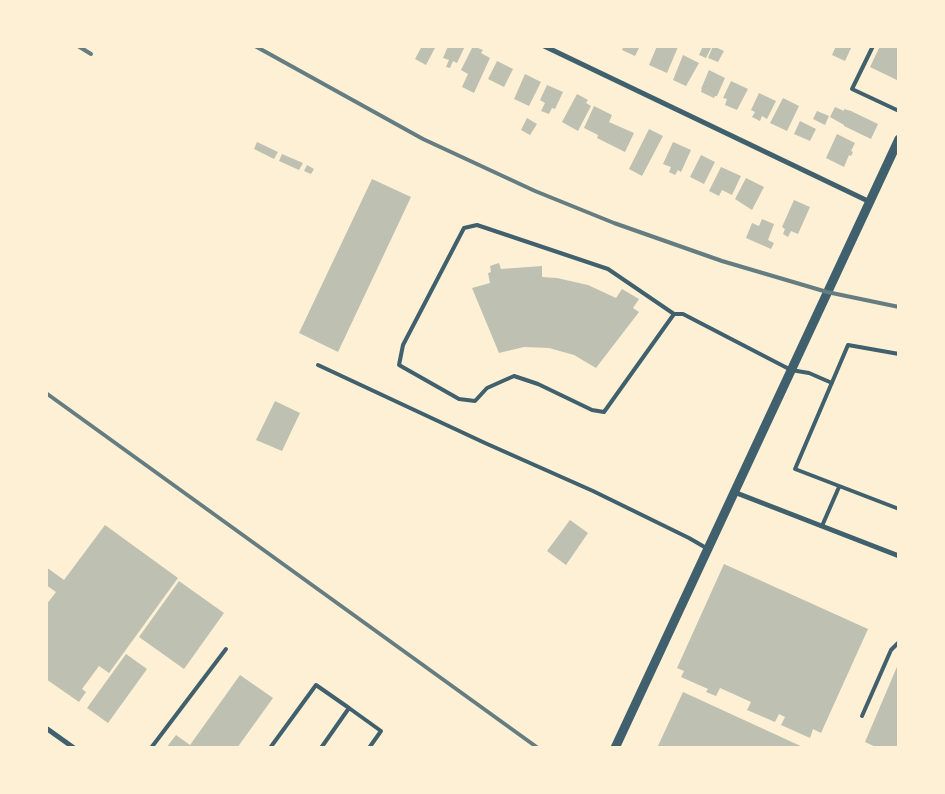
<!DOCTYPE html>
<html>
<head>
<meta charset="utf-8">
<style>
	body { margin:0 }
	#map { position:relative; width:945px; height:794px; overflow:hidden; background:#fdf0d5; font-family:Overpass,sans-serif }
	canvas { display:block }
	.frame { position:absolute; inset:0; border:48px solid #fdf0d5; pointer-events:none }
</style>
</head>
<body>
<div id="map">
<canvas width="945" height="794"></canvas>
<div class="frame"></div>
</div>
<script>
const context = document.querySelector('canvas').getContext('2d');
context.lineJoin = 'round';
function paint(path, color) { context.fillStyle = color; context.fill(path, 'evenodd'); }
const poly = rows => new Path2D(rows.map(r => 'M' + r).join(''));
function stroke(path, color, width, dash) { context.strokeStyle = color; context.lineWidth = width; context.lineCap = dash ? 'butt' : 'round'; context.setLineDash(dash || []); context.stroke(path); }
paint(poly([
	[422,46,436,46,426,65,415,59],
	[448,46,465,46,457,63,453,61,450,68,446,67,449,60,443,58],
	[473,46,483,50,481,53,490,58,474,93,462,87,468,74,461,70],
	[624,46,640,46,635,56,622,50],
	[657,46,678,47,667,73,649,65],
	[703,46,712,46,706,58,699,55],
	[713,46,724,51,718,62,708,58],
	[836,46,852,46,845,61,832,55],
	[880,46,899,46,899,81,870,67],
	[683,55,699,63,686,86,673,80],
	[497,61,513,69,504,87,488,79],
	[709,70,725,78,717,96,715,96,714,98,701,92,702,89,701,89],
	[525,74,541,82,529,106,514,99],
	[731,81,748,89,737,110,725,105,727,99,723,98],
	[547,85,563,92,555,109,552,108,549,114,541,111,545,103,540,100],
	[759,93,776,101,767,119,762,116,760,121,752,117,755,112,751,110],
	[577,94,588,100,586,103,591,106,578,131,562,122],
	[783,98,799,106,787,131,770,123],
	[594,106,612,115,609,122,634,133,625,152,597,138,598,135,584,128],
	[835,107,844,111,844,109,851,111,878,124,871,139,844,126,844,125,830,117],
	[817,111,829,116,825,125,813,119],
	[527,118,537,124,530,135,521,130],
	[800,121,816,129,810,141,794,134],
	[649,129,663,136,642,176,629,169],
	[837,134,855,143,851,151,853,152,851,156,849,155,844,167,826,158],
	[257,142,278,152,274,159,254,149],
	[673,142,691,150,681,172,678,170,675,175,669,172,671,167,663,164],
	[282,154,303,163,299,170,279,161],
	[701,155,715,162,704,184,690,177],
	[307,165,314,169,311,174,304,171],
	[721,167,741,176,732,195,722,190,719,196,709,191],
	[746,178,764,187,752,210,735,199],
	[372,179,411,197,338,352,299,333],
	[794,200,810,207,798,234,791,231,788,237,783,234,785,229,782,227],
	[762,219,774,224,768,240,774,243,771,249,746,238,752,223,759,226],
	[499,263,501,269,542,266,542,277,557,278,588,285,616,298,622,289,639,299,633,308,639,312,596,368,574,355,549,348,524,347,499,353,472,288,490,283,488,273,491,272,490,266],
	[275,401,300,413,282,451,256,440],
	[570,520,588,533,566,565,547,551],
	[105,525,178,578,109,673,99,666,82,689,86,692,79,702,46,679,46,605,56,592,46,585,46,567,64,580],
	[724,564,868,629,821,733,813,729,810,738,781,725,785,717,779,714,775,722,747,710,751,702,720,688,716,696,706,692,708,689,681,677,684,671,677,668],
	[179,581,224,613,184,669,139,637],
	[126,654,147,669,108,723,87,708],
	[899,662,899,748,878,748,865,742],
	[240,675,273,698,237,748,166,748,176,735,190,745],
	[683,692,805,748,657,748]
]), '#bec0b2');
stroke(poly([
	[873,46,852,89,899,111],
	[674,314,608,269,477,225,464,228,403,345,399,365,459,399,475,401,487,388,514,376,538,384,592,410,604,412,674,314,683,314,791,370,809,373,832,383],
	[899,354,848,345,795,469,899,509],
	[318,365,485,443,593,491,689,538,708,549],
	[822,526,839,487],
	[349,708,381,731,369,748],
	[862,716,891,650,899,642],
	[151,748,226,649],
	[270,748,316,685,349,708,321,748]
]), '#3f606c', 4);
stroke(poly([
	[544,46,870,202],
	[734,492,899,556],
	[46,728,74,748]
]), '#3f606c', 5);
stroke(poly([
	[615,748,899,139]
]), '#3f606c', 9);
stroke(poly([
	[78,46,91,54],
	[255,46,423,139,535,191,614,223,722,261,827,292,899,307],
	[46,393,538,748]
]), '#657d81', 4);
</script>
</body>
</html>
